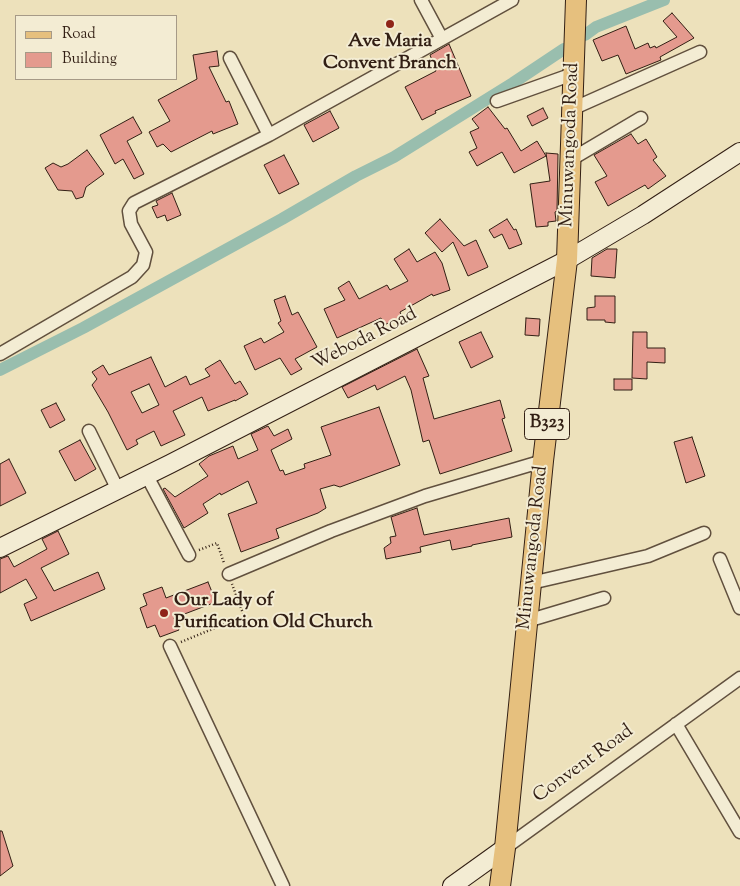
<!DOCTYPE html>
<html>
<head>
<meta charset="utf-8">
<style>
	body { margin:0 }
	#map { position:relative; width:740px; height:886px; overflow:hidden; background:#ede1bb; font-family:"Sorts Mill Goudy",serif }
	canvas { display:block }
	.legend { position:absolute; left:15px; top:15px; width:162px; height:65px; box-sizing:border-box; background:#f3ecd3; border:1px solid #a69a87; margin:0; padding:6px 9px; list-style:none; font-size:15px; color:#321f14 }
	.legend li { display:flex; align-items:center; gap:10px; height:25px }
	.legend b { width:25px; border:1px solid #a69a87 }
</style>
</head>
<body>
<div id="map">
<canvas width="740" height="886"></canvas>
<ul class="legend">
<li><b style="height:6px;background:#e6c07e"></b>Road</li>
<li><b style="height:14px;background:#e49a8e"></b>Building</li>
</ul>
</div>
<script>
const context = document.querySelector('canvas').getContext('2d');
context.lineJoin = 'round';
const poly = rows => new Path2D(rows.map(r => 'M' + r).join(''));
function stroke(path, color, width, dash) { context.strokeStyle = color; context.lineWidth = width; context.lineCap = dash ? 'butt' : 'round'; context.setLineDash(dash || []); context.stroke(path); }
function paint(path, color) { context.fillStyle = color; context.fill(path, 'evenodd'); }
function label(font, color, halo, rows, align = 'center') {
  context.font = font + ' "Sorts Mill Goudy",serif'; context.lineWidth = 4; context.setLineDash([]); context.textBaseline = 'middle'; context.strokeStyle = halo; context.fillStyle = color; for (const [text, x, y, turn = 0] of rows) {
    context.save(); context.translate(x, y); context.rotate((+turn || 0) * Math.PI / 180); context.textAlign = isNaN(turn) ? turn : align; if (halo) context.strokeText(text, 0, 0); context.fillText(text, 0, 0); context.restore();
  }
}
stroke(poly([
	[585,35,596,27,664,0],
	[0,370,83,328,282,219,356,176,394,157,513,83,564,49]
]), '#99beae', 12);
const building = poly([
	[672,13,694,38,660,57,661,60,626,74,618,55,602,61,593,40,626,26,635,49,648,43,650,48,655,46,656,48,677,37,663,21,672,13],
	[449,44,471,96,435,111,436,113,422,120,405,87,436,71,430,55,449,44],
	[217,51,219,66,209,67,226,102,229,101,238,124,213,134,212,131,171,152,163,144,157,147,149,132,170,121,158,100,197,79,193,55,217,51],
	[488,107,505,129,507,128,521,151,537,141,546,156,514,173,502,152,477,166,469,152,477,148,470,132,479,128,472,119,488,107],
	[543,108,548,118,532,126,527,116,543,108],
	[330,111,339,128,313,142,304,125,330,111],
	[133,117,142,133,127,141,144,174,134,179,123,159,115,164,100,135,133,117],
	[631,134,638,144,646,139,657,157,653,160,666,176,648,189,645,185,608,206,595,182,607,176,594,155,631,134],
	[87,150,104,174,86,187,83,197,76,199,72,191,58,190,45,168,53,163,61,167,68,164,87,150],
	[546,153,558,154,557,211,555,212,556,221,548,222,548,226,536,227,530,184,550,181,546,153],
	[284,155,299,184,279,194,264,165,284,155],
	[172,193,181,215,167,221,165,215,157,218,152,207,158,205,156,201,172,193],
	[440,219,464,246,476,240,488,267,468,276,453,242,442,252,425,233,440,219],
	[507,219,514,230,516,229,522,244,509,249,502,234,494,238,489,230,507,219],
	[409,249,417,262,435,252,442,263,450,290,433,296,432,294,400,312,402,317,384,325,381,318,337,338,324,309,345,300,338,288,349,281,359,299,387,285,390,290,408,281,394,259,409,249],
	[607,249,617,249,615,278,591,276,592,258,607,249],
	[285,296,292,315,298,312,317,347,295,359,302,369,291,375,280,358,255,370,244,346,261,338,264,343,284,332,278,323,281,321,274,300,285,296],
	[595,296,615,296,615,323,605,322,605,320,587,320,587,308,595,307,595,296],
	[526,318,540,319,539,336,525,335,526,318],
	[481,332,493,357,471,368,459,342,481,332],
	[633,332,647,332,647,348,665,348,665,363,647,362,647,379,632,378,633,332],
	[417,349,429,376,423,378,434,419,500,400,505,418,502,419,512,451,440,474,429,440,423,442,411,390,405,376,377,390,375,385,348,398,342,387,417,349],
	[151,357,165,387,186,376,190,385,210,376,205,369,220,360,235,384,240,381,248,394,235,401,235,400,208,411,202,397,173,411,185,435,161,446,154,431,136,440,138,444,127,450,108,412,92,385,97,379,92,372,103,365,109,375,151,357],
	[149,384,159,405,142,413,131,392,149,384],
	[614,379,632,379,632,390,614,390,614,379],
	[56,403,65,420,50,428,41,410,56,403],
	[379,407,400,465,340,487,334,485,320,489,326,508,318,513,276,529,279,538,241,552,228,514,257,503,248,481,221,495,220,493,203,504,208,513,184,528,163,489,165,488,175,497,208,476,199,464,209,456,233,446,238,459,258,450,251,434,268,426,274,436,288,429,292,439,271,450,280,471,283,470,285,475,305,468,304,464,331,455,321,427,379,407],
	[692,437,705,476,686,483,674,442,692,437],
	[80,440,96,469,75,481,59,451,80,440],
	[9,459,26,493,0,506,0,464,9,459],
	[417,508,424,535,509,518,512,537,472,545,472,546,452,550,450,540,420,547,421,552,386,559,384,548,391,543,390,537,396,536,391,517,417,508],
	[58,531,69,554,41,568,54,591,98,572,105,589,31,621,24,604,37,598,26,579,0,593,0,559,8,556,14,567,47,549,42,539,58,531],
	[208,582,216,602,174,618,179,630,160,637,155,625,147,628,140,608,147,605,143,594,162,587,166,598,208,582],
	[0,831,2,831,13,866,0,876,0,831]
]);
paint(building, '#e49a8e');
stroke(building, '#321f14', 1);
const street = poly([
	[421,0,442,39],
	[230,58,269,135],
	[497,101,573,74],
	[572,109,700,52],
	[570,160,641,118],
	[0,354,132,277,143,265,146,252,131,224,129,211,134,203,269,135,512,0],
	[89,431,118,490],
	[147,476,189,555],
	[720,559,740,608],
	[229,574,331,531,425,496,543,461],
	[531,583,648,556,704,533],
	[527,621,604,598],
	[170,646,283,886],
	[676,724,740,832],
	[505,848,740,678]
]);
const secondary = poly([
	[0,548,170,464,567,260,643,215,740,152],
	[452,886,505,848]
]);
const primary = poly([
	[500,886,505,848,543,461,567,260,576,0]
]);
stroke(street, '#61503e', 15);
stroke(secondary, '#321f14', 20);
stroke(primary, '#321f14', 22);
stroke(poly([
	[199,550,217,543,224,563],
	[181,642,244,616,232,584]
]), '#321f14', 2.5, [1, 2.5]);
stroke(street, '#f3ecd3', 12);
stroke(secondary, '#f3ecd3', 18);
stroke(primary, '#e6c07e', 20);
for (const [x, y, r, color] of [
	[390,24,5,"#8f2418"],
	[164,613,5,"#8f2418"]
]) { const dot = new Path2D(); dot.arc(x, y, r, 0, 2 * Math.PI); context.fillStyle = color; context.fill(dot); stroke(dot, '#f3ecd3', 2); }
for (const [x, y, w] of [
	[547,424,45]
]) { const box = new Path2D(); box.roundRect(x - w / 2, y - 15.5, w, 31, 4); context.fillStyle = '#f3ecd3'; context.fill(box); stroke(box, '#321f14', 1); }
label('bold 18px', '#321f14', null, [
	["B323",547,424]
]);
label('bold 19px', '#321f14', '#f3ecd3', [
	["Ave Maria",390,43],
	["Convent Branch",390,65],
	["Our Lady of",174,602,"left"],
	["Purification Old Church",174,624,"left"]
]);
label('19px', '#321f14', '#f3ecd3', [
	["Minuwangoda Road",571,145,-88],
	["Weboda Road",365,340,-27],
	["Minuwangoda Road",534,548,-84],
	["Convent Road",584,765,-36]
]);
</script>
</body>
</html>
